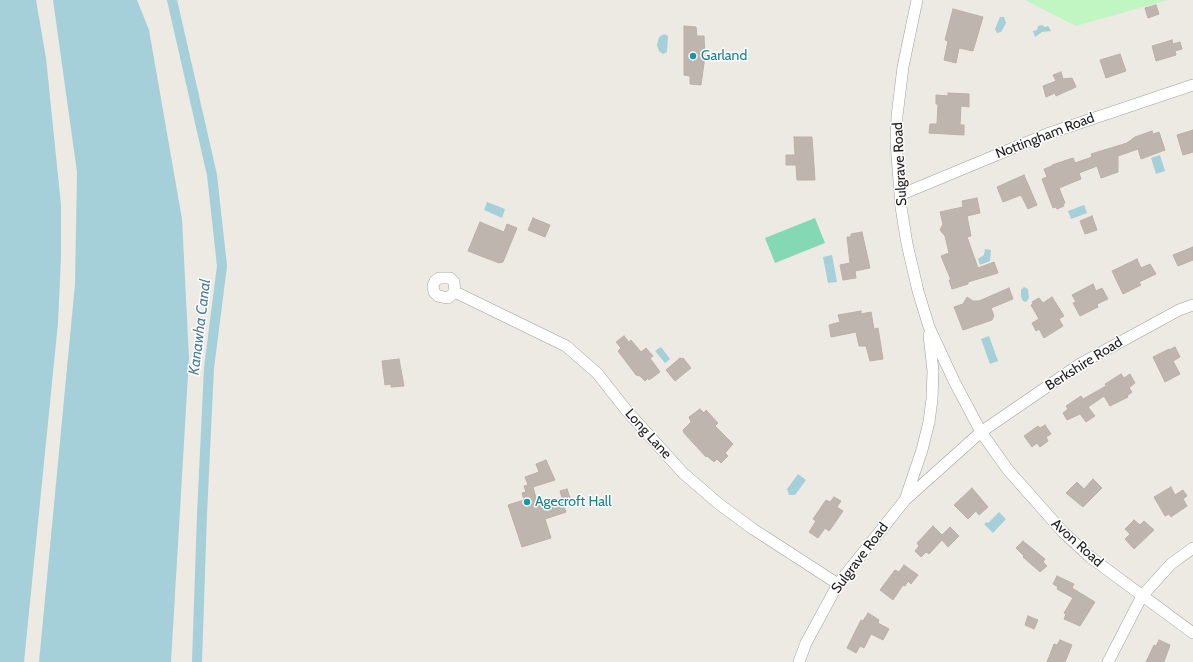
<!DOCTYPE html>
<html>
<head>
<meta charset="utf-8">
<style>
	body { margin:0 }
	canvas { display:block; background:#ede9e3 }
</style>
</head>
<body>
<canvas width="1193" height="662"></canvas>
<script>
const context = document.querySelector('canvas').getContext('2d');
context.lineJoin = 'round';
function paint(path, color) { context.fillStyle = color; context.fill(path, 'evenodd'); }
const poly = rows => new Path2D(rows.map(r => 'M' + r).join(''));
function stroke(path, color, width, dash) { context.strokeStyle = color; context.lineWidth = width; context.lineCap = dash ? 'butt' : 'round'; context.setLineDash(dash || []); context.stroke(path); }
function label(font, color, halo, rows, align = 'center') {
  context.font = font + ' Cabin,sans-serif'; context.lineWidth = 3; context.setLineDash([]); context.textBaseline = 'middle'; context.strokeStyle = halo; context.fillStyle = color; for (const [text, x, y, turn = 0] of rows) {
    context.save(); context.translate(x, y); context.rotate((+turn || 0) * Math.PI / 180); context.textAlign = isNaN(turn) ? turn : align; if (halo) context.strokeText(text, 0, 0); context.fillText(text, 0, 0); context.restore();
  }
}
paint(poly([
	[1025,0,1168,0,1076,26]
]), '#c1f6c3');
paint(poly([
	[815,218,825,243,775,263,765,238]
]), '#84d9b4');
paint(poly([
	[0,0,36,0,46,58,61,205,61,257,58,323,24,662,0,662],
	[53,0,137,0,149,30,182,219,189,358,171,662,39,662,75,284,77,172],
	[1000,17,1004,17,1006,23,1001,32,997,33,995,29],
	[1042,25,1045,27,1048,26,1051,31,1042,32,1035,37,1033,31,1037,30,1038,26],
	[664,34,668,36,667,52,663,54,659,51,657,45,659,37],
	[1160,155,1165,171,1156,174,1151,158],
	[487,202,505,209,502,218,484,210],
	[1084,205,1087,213,1071,219,1068,211],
	[985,249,991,250,990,261,980,265,978,259,984,255],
	[832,255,837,282,828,283,823,257],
	[1024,287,1028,289,1029,298,1026,302,1023,301,1021,297,1021,290],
	[989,336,998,361,990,364,981,339],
	[661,347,670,359,665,363,655,351],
	[798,474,806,480,795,495,789,495,787,489],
	[999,512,1006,519,993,533,984,524,987,522,988,523]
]), '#a5d0d9');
stroke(poly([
	[172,0,212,175,222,266,209,368,202,514,197,662]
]), '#a5d0d9', 10);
const building = poly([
	[1156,5,1159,14,1148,18,1145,8,1156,5],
	[953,9,983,17,973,51,959,48,956,63,944,60,948,41,945,40,953,9],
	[684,26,696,27,697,36,704,36,705,56,701,85,690,84,690,76,684,75,684,26],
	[1172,40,1173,44,1180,42,1182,49,1175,51,1176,55,1156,61,1152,46,1172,40],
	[1120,54,1126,71,1106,78,1100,60,1120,54],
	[1061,72,1063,79,1072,78,1076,87,1056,96,1055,93,1046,97,1043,86,1056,81,1053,75,1061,72],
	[948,93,969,94,969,107,961,106,960,125,964,125,964,135,929,133,930,124,937,124,938,104,936,104,936,95,948,96,948,93],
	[1193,130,1193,152,1183,155,1177,135,1193,130],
	[1152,131,1153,134,1159,132,1165,150,1141,159,1138,149,1118,156,1118,172,1101,178,1097,166,1079,173,1081,179,1059,188,1065,203,1063,204,1064,206,1057,209,1056,207,1053,208,1042,179,1047,177,1044,169,1052,166,1052,165,1073,158,1075,163,1092,157,1091,154,1127,143,1135,137,1152,131],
	[794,137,812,137,815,180,797,180,796,165,786,165,786,155,795,155,794,137],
	[1024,175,1037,205,1028,209,1021,195,1003,202,997,187,1024,175],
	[977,198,980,213,967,216,971,236,967,237,978,268,994,262,998,273,968,282,968,284,952,289,949,280,951,280,941,256,949,253,945,236,940,230,943,224,940,212,963,207,962,201,977,198],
	[1092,216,1097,230,1085,234,1080,221,1092,216],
	[533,218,550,225,545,237,528,230,533,218],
	[480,222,504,232,507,224,517,228,503,262,499,263,468,251,480,222],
	[862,232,870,268,855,271,856,278,843,280,840,265,850,263,847,237,851,237,851,234,862,232],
	[1193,247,1193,260,1178,266,1173,255,1193,247],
	[1137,259,1141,268,1150,264,1156,274,1139,282,1141,285,1123,294,1112,271,1137,259],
	[1093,284,1096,291,1102,288,1108,299,1097,304,1098,307,1080,316,1073,303,1076,302,1072,295,1093,284],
	[1009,288,1013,299,991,308,994,316,992,320,963,330,954,307,963,304,967,297,973,301,979,301,1009,288],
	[1052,297,1064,316,1059,319,1063,326,1044,338,1039,329,1036,331,1032,323,1039,319,1031,305,1033,304,1032,302,1039,298,1043,303,1052,297],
	[861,311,861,314,871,312,874,329,878,328,883,359,870,361,866,346,859,346,856,332,831,337,829,325,840,322,838,315,861,311],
	[624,336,629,342,631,340,641,352,646,348,653,356,650,358,660,372,649,380,648,378,645,381,640,376,636,375,618,351,621,348,616,342,624,336],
	[1175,347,1180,357,1173,361,1180,374,1165,382,1153,357,1169,349,1169,350,1175,347],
	[680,358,681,359,683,358,691,368,675,381,666,370,680,358],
	[399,359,404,386,391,387,391,384,385,385,382,361,399,359],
	[1121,374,1124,378,1130,374,1135,383,1129,388,1132,392,1127,396,1128,397,1110,406,1104,396,1088,407,1095,416,1086,422,1080,414,1067,420,1063,413,1068,409,1066,406,1081,396,1083,399,1106,386,1105,384,1121,374],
	[700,409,704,413,706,410,718,423,715,426,733,444,725,453,728,456,721,463,717,459,714,462,707,456,706,457,684,433,683,430,691,422,689,417,700,409],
	[1045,425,1051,434,1046,437,1048,441,1040,447,1037,443,1032,447,1024,436,1038,426,1040,428,1045,425],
	[546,460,555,480,533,487,538,505,561,498,566,512,545,519,551,538,522,547,508,505,524,500,522,493,526,492,524,486,528,485,525,477,539,472,536,464,546,460],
	[1093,479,1102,488,1083,507,1066,493,1077,482,1084,489,1093,479],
	[1171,487,1175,495,1183,490,1187,496,1183,499,1187,506,1171,517,1169,514,1165,516,1154,497,1171,487],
	[972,488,988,507,979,515,976,511,968,519,954,505,972,488],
	[567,489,570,498,563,501,560,491,567,489],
	[834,497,841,501,837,507,843,511,832,527,829,531,825,528,818,538,809,532,816,521,813,519,826,500,830,502,834,497],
	[1134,520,1140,525,1144,521,1154,530,1134,549,1125,539,1130,534,1125,529,1134,520],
	[933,526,942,535,950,527,959,536,948,547,942,540,929,554,926,552,921,557,915,551,919,546,917,543,933,526],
	[1023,541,1045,559,1043,562,1047,566,1040,572,1023,557,1024,556,1016,548,1023,541],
	[904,565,918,575,911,584,908,581,905,586,903,585,893,600,880,590,895,570,899,572,904,565],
	[1057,576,1074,584,1072,588,1095,602,1080,626,1064,619,1066,614,1064,613,1073,598,1057,589,1058,587,1053,584,1057,576],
	[868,613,879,620,878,623,889,629,883,640,871,634,864,648,860,646,856,653,847,648,861,620,863,621,868,613],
	[1028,616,1038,620,1034,629,1025,625,1028,616],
	[1060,640,1072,645,1065,662,1047,662,1054,644,1057,645,1060,640],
	[1159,640,1170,645,1164,662,1146,662,1154,645,1156,646,1159,640]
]);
paint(building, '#beb5af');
stroke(building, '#beafa6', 1);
const minor = poly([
	[900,195,1047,134,1193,85],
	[455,292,448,298,438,296,434,292,433,286,435,281,439,278,450,278,454,282,455,292,566,346,597,373,627,411,683,473,719,504,753,529,838,584],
	[1193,305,1179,310,1080,364,981,432,1008,470,1063,532,1090,557,1193,633],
	[905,500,981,432,954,381,929,327,918,291,907,244,901,207,896,142,897,116,903,67,917,0],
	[799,662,806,643,838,584,905,500,922,450,929,422,932,399,933,371,929,335],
	[1108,662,1142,596,1171,564,1193,548]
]);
stroke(minor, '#a0a0a0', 12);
stroke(minor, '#fff', 11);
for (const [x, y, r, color] of [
	[693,56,4,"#0f9aa8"],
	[527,502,4,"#0f9aa8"]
]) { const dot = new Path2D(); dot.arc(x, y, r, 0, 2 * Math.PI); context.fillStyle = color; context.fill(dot); stroke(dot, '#fff', 1.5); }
label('14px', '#0d838f', '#fff', [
	["Garland",701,56],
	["Agecroft Hall",535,502]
], 'left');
label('14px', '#1c1c1c', '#fff', [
	["Nottingham Road",1045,136,-21],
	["Sulgrave Road",900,164,-93],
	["Berkshire Road",1084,364,-32],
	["Long Lane",648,434,48],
	["Avon Road",1077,543,42],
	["Sulgrave Road",860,558,-53]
]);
label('italic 15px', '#4b79a0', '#fff', [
	["Kanawha Canal",200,327,-83]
]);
</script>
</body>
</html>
